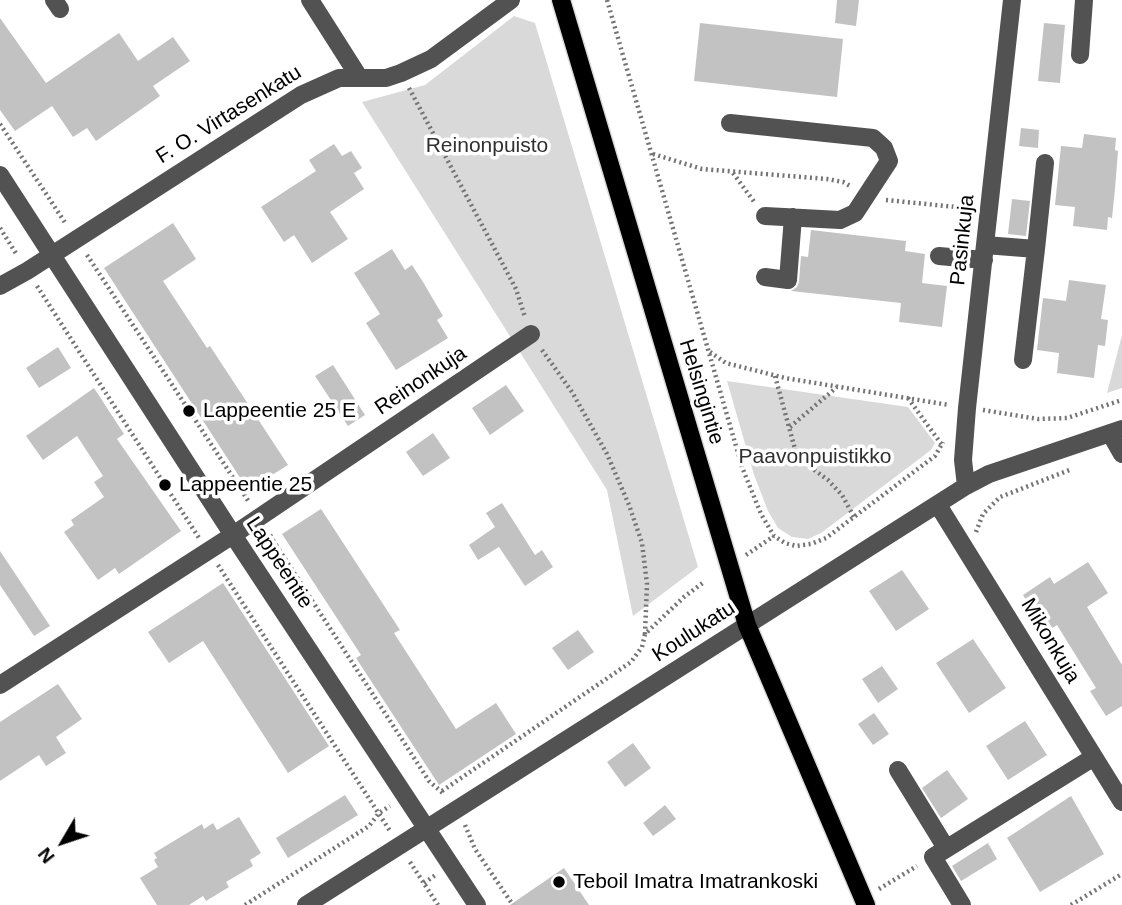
<!DOCTYPE html>
<html>
<head>
<meta charset="utf-8">
<style>
	body { margin:0 }
	#map { position:relative; width:1122px; height:905px; overflow:hidden; background:#fff; font-family:Helvetica,sans-serif }
	canvas { display:block }
	.north { position:absolute; left:28px; top:807px; width:70px; height:70px; -webkit-text-stroke:5px #fff; paint-order:stroke; rotate:231deg; font-size:19px; font-weight:700; line-height:28px; text-align:center; color:#000 }
	.north::after { content:''; display:block; margin:auto; width:24px; height:32px; background:#000; clip-path:polygon(50% 0,100% 100%,50% 72%,0 100%) }
</style>
</head>
<body>
<div id="map">
<canvas width="1122" height="905"></canvas>
<div class="north">N</div>
</div>
<script>
const context = document.querySelector('canvas').getContext('2d');
context.lineJoin = 'round';
function paint(path, color) { context.fillStyle = color; context.fill(path, 'evenodd'); }
const poly = rows => new Path2D(rows.map(r => 'M' + r).join(''));
function stroke(path, color, width, dash) { context.strokeStyle = color; context.lineWidth = width; context.lineCap = dash ? 'butt' : 'round'; context.setLineDash(dash || []); context.stroke(path); }
function label(font, color, halo, rows, align = 'center') {
  context.font = font + ' Helvetica,sans-serif'; context.lineWidth = 7; context.setLineDash([]); context.textBaseline = 'middle'; context.strokeStyle = halo; context.fillStyle = color; for (const [text, x, y, turn = 0] of rows) {
    context.save(); context.translate(x, y); context.rotate((+turn || 0) * Math.PI / 180); context.textAlign = isNaN(turn) ? turn : align; if (halo) context.strokeText(text, 0, 0); context.fillText(text, 0, 0); context.restore();
  }
}
paint(poly([
	[514,16,535,23,698,567,633,616,607,490,362,102,425,85],
	[1122,335,1122,388,1107,393],
	[727,381,908,407,935,443,931,450,821,533,808,539,792,537,778,528,768,511,754,475]
]), '#d9d9d9');
paint(poly([
	[837,0,859,0,856,26,835,23],
	[0,18,46,83,119,33,138,61,173,37,190,61,153,86,160,96,96,141,87,128,73,137,52,106,15,131,0,110],
	[700,23,843,39,837,97,694,81],
	[1044,23,1065,25,1060,83,1038,81],
	[1021,128,1039,130,1038,148,1019,146],
	[1084,134,1116,138,1115,150,1118,151,1115,189,1112,218,1108,217,1107,230,1073,226,1075,207,1055,205,1061,146,1082,148],
	[334,144,342,156,351,151,362,168,354,173,364,189,330,212,348,239,312,263,294,235,284,242,261,207,316,171,309,160],
	[1012,199,1030,201,1026,236,1008,234],
	[173,223,196,259,163,281,207,348,210,346,288,465,248,490,104,268],
	[811,230,906,241,905,251,925,254,922,283,947,286,942,327,899,322,901,303,791,291,797,287,799,282,801,256,808,257],
	[392,249,405,270,412,265,423,282,443,316,437,320,448,338,396,370,366,323,380,314,354,273],
	[1069,280,1106,285,1101,319,1108,320,1105,346,1098,345,1094,378,1057,373,1059,353,1037,350,1043,298,1066,301],
	[58,347,71,368,39,388,26,368],
	[333,365,365,415,348,426,315,376],
	[506,385,524,411,490,435,472,408],
	[94,388,124,434,117,439,181,531,119,574,115,568,98,580,64,532,74,525,71,520,104,497,94,482,103,476,77,436,43,460,26,436],
	[433,433,450,458,423,476,406,452],
	[502,503,535,555,542,550,553,567,525,586,499,547,478,560,469,545,495,527,486,513],
	[321,509,400,630,394,633,456,729,496,703,516,734,439,785,356,658,361,655,282,534],
	[0,551,50,626,34,636,0,585],
	[1088,562,1108,593,1087,607,1122,665,1122,706,1106,716,1090,691,1096,688,1057,625,1046,632,1023,595,1050,577,1054,584],
	[902,570,929,609,896,631,869,591],
	[223,583,329,746,288,773,203,641,169,663,148,632],
	[578,630,594,652,568,670,552,648],
	[973,639,1006,688,969,713,936,663],
	[882,666,898,689,878,703,862,679],
	[58,684,82,719,56,737,66,753,46,766,39,755,0,781,0,722],
	[874,713,889,734,873,745,858,724],
	[1025,721,1047,755,1008,780,986,746],
	[633,743,651,768,625,787,607,762],
	[947,770,968,799,941,818,922,788],
	[345,795,358,815,288,858,276,838],
	[1071,796,1104,854,1040,892,1007,838],
	[665,805,676,819,653,836,643,823],
	[239,817,261,853,250,860,253,866,226,882,229,887,206,901,203,896,189,905,157,905,140,878,158,867,154,860,157,858,154,853,202,824,204,829,213,823,217,830],
	[988,843,997,859,961,881,952,866],
	[564,868,589,905,510,905]
]), '#c2c2c2');
const major = poly([
	[561,0,747,625,866,905]
]);
stroke(major, '#dbdbdb', 21);
stroke(poly([
	[607,0,742,467,761,514,774,536,785,543,796,546,811,544,826,538,935,456,943,442],
	[409,88,516,289,525,317],
	[0,124,66,224],
	[653,154,702,169,827,179,843,182,850,186],
	[733,173,755,203],
	[886,200,966,208,969,212],
	[0,228,17,255],
	[87,255,249,502],
	[37,286,199,538],
	[542,350,572,392,607,454,629,505,642,543,647,584,645,634],
	[710,352,726,363,785,378,949,405],
	[775,376,795,449,802,461,828,480,842,495,854,517],
	[908,398,942,445],
	[983,410,1038,419,1067,418,1122,400],
	[790,427,837,387],
	[976,532,983,514,1000,497,1072,469],
	[276,545,429,781,445,795],
	[266,552,276,545,269,533],
	[746,555,774,536],
	[218,565,390,831],
	[442,791,631,662,642,647,645,634,684,597,704,582],
	[465,825,475,849,513,905],
	[410,862,438,905],
	[424,883,437,874],
	[879,889,917,866],
	[245,905,369,826,379,813,390,806],
	[1071,905,1122,874]
]), '#747474', 4.5, [2, 3.5]);
stroke(poly([
	[54,0,60,9],
	[310,0,359,77],
	[1080,55,1084,0],
	[730,123,873,138,884,148,889,161,855,213,840,220,765,216],
	[0,175,233,535,477,905],
	[985,245,1036,249,1023,360],
	[1036,249,1045,163],
	[939,256,984,260],
	[765,277,788,280,793,217],
	[0,286,27,271,301,95,339,78,386,78,401,73,431,59,511,0],
	[1110,433,1122,454],
	[966,486,963,460,967,408,1012,0],
	[938,505,1122,802],
	[0,685,233,535,531,334],
	[898,770,946,848],
	[306,905,966,486,989,474,1122,429],
	[962,905,933,857,1094,757]
]), '#525252', 18);
stroke(major, '#000', 18);
for (const [x, y, r, color] of [
	[189,411,7,"#000"],
	[165,485,7,"#000"],
	[559,882,7,"#000"]
]) { const dot = new Path2D(); dot.arc(x, y, r, 0, 2 * Math.PI); context.fillStyle = color; context.fill(dot); stroke(dot, '#fff', 2.5); }
label('21px', '#000', '#fff', [
	["F. O. Virtasenkatu",229,115,-32],
	["Pasinkuja",963,240,-84],
	["Reinonkuja",421,381,-34],
	["Helsingintie",701,392,73],
	["Lappeentie",279,563,57],
	["Koulukatu",694,632,-33],
	["Mikonkuja",1050,641,59]
]);
label('21px', '#303030', '#fff', [
	["Reinonpuisto",487,146],
	["Paavonpuistikko",815,457]
]);
label('21px', '#000', '#fff', [
	["Lappeentie 25 E",203,411],
	["Lappeentie 25",179,485],
	["Teboil Imatra Imatrankoski",573,882]
], 'left');
</script>
</body>
</html>
